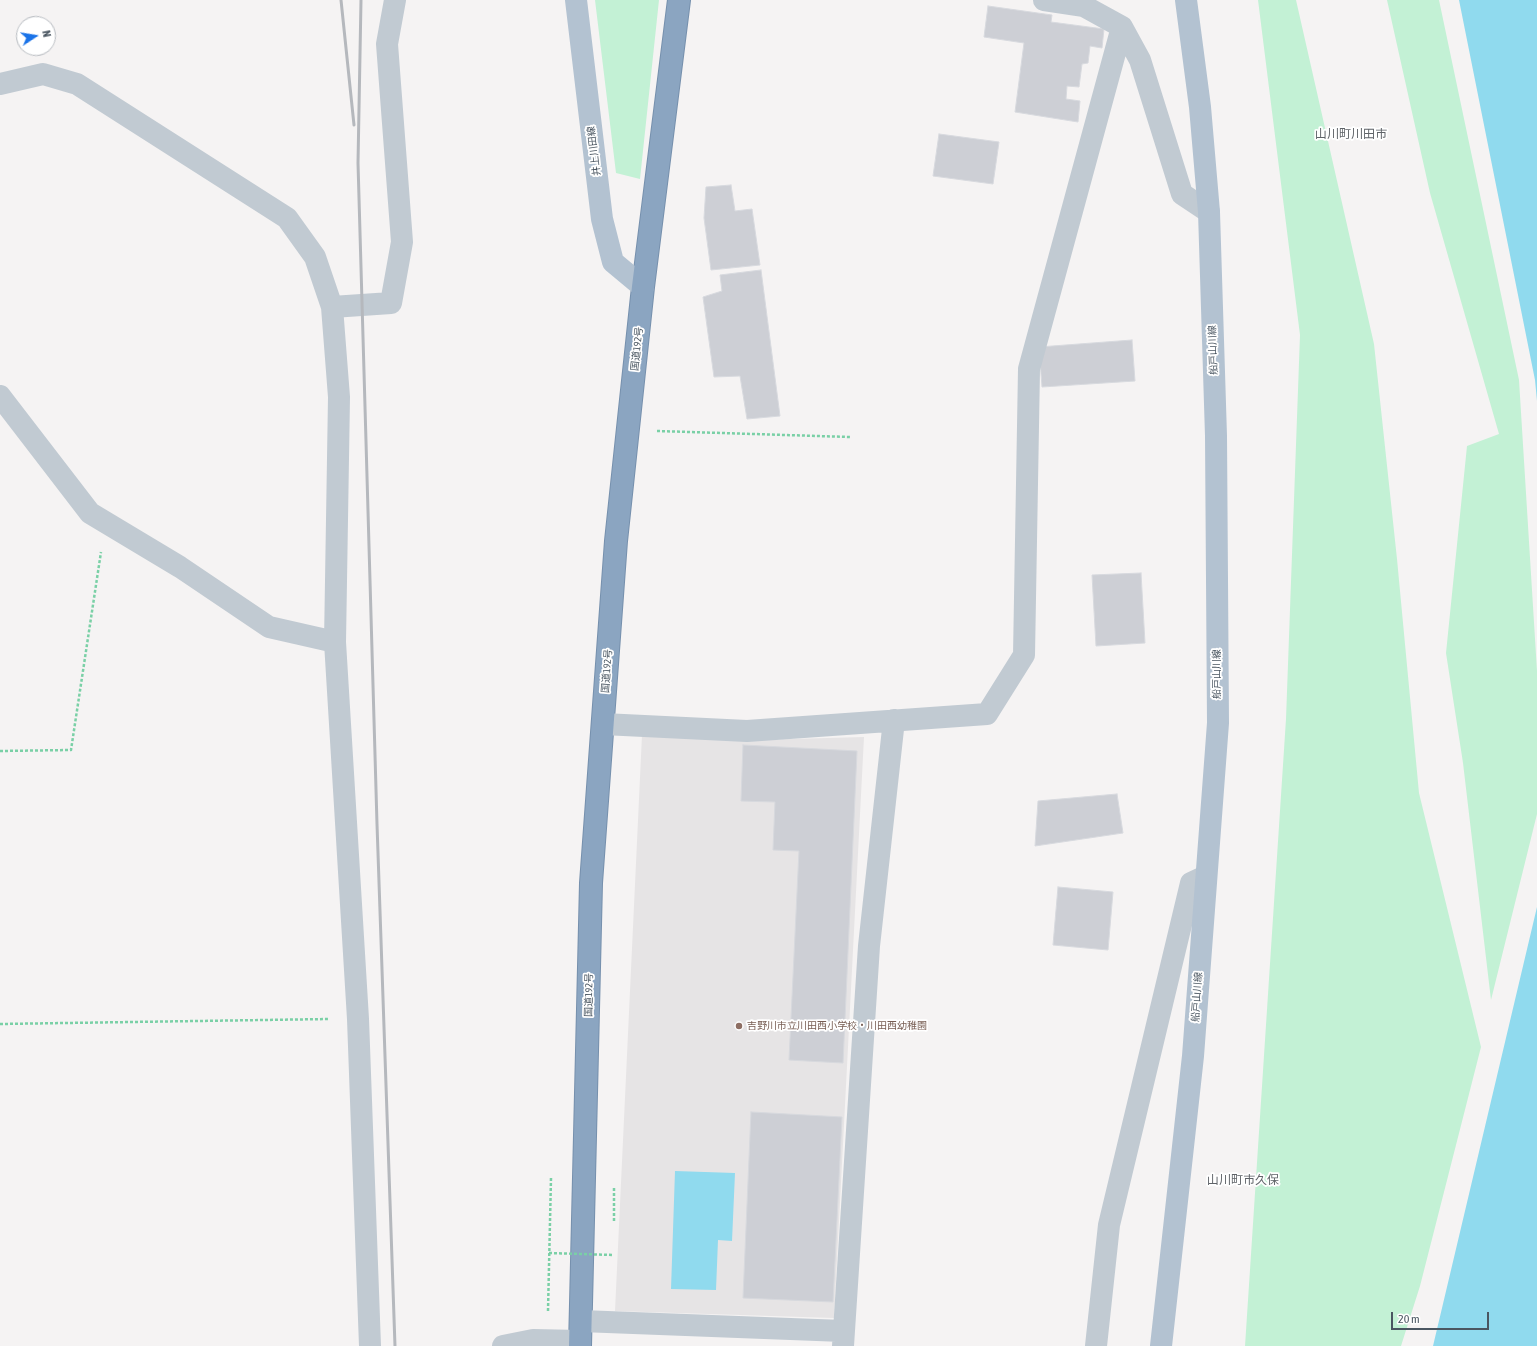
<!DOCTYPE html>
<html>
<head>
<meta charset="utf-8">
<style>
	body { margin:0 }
	#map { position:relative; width:1537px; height:1346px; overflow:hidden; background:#f5f3f3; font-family:"Asap Condensed",sans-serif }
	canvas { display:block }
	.north { position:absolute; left:16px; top:16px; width:40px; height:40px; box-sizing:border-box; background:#fff; border:1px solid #b7bbc0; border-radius:50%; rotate:78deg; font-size:11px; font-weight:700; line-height:16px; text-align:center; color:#4a5661 }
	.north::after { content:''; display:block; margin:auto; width:14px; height:18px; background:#1a73e8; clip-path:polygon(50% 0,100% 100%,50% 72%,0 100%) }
	.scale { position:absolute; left:1391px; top:1312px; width:98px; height:18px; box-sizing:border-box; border:2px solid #4a5661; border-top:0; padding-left:5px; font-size:12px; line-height:14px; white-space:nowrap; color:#4a5661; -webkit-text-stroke:3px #fff; paint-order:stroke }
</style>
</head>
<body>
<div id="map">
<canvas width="1537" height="1346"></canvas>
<div class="north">N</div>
<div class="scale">20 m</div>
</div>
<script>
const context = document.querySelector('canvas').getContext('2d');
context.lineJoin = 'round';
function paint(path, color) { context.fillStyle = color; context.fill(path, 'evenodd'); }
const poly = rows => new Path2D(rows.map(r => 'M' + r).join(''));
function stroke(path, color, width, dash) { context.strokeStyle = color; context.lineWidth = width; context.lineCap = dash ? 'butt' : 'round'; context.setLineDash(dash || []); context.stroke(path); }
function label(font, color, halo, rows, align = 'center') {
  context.font = font + ' "Asap Condensed","Noto Sans JP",sans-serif'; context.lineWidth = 3.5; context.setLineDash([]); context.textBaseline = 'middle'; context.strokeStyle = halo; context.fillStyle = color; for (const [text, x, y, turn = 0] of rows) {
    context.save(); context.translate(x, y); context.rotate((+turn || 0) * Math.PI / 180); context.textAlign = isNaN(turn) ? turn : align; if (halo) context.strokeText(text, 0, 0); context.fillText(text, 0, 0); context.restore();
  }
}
paint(poly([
	[642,735,753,740,864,737,834,1318,615,1311]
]), '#e6e4e5');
paint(poly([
	[595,0,659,0,640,179,616,173],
	[1258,0,1296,0,1374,344,1397,559,1419,793,1481,1047,1420,1286,1401,1346,1245,1346,1286,719,1300,335],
	[1387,0,1439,0,1519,380,1537,671,1537,814,1491,1000,1463,763,1446,653,1467,446,1499,434,1430,193]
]), '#c3f1d5');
paint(poly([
	[1459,0,1537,0,1537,401,1535,380],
	[1537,907,1537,1346,1433,1346],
	[675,1171,735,1173,732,1241,718,1240,716,1290,671,1289]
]), '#90daee');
const building = poly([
	[988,6,1052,15,1051,22,1104,29,1102,48,1090,46,1088,63,1082,64,1079,87,1067,86,1066,99,1080,101,1078,122,1015,112,1024,43,984,37,988,6],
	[939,134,999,142,993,184,933,176,939,134],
	[731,185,735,211,752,209,760,265,711,270,704,218,706,187,731,185],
	[761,270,780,416,747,419,740,376,714,377,703,297,722,291,720,275,761,270],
	[1132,340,1135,381,1042,387,1039,347,1132,340],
	[1141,573,1145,643,1096,646,1092,575,1141,573],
	[743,745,857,751,843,1063,789,1060,799,851,773,850,775,802,741,801,743,745],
	[1117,794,1123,833,1035,846,1038,801,1117,794],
	[1058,887,1113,892,1108,950,1053,945,1058,887],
	[751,1112,842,1117,833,1302,743,1298,751,1112]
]);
paint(building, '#cdcfd5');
stroke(building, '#d7d9de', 1);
const highway = poly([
	[580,1346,591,883,616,541,643,287,679,0]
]);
stroke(highway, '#7690ad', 24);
stroke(poly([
	[657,431,850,437],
	[0,751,71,750,101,552],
	[0,1024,329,1019],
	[614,1221,614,1188],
	[548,1311,551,1178]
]), '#7ad0a6', 2.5, [3, 2]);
stroke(poly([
	[1044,0,1084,6,1122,27,1140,60,1182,194,1209,212],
	[0,84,43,74,77,84,287,218,315,257,332,307,339,397,335,642,358,1019,370,1346],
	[332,307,391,303,402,242,387,44,395,0],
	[0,396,90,513,180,567,269,627,335,642],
	[603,724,747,731,987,714,1024,655,1029,369,1122,27],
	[581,1321,843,1331],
	[503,1346,533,1340,580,1341],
	[843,1346,869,946,894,720],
	[1096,1346,1109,1225,1191,883,1206,876]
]), '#c1cad2', 22);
stroke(poly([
	[576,0,602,219,613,262,643,287],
	[1161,1346,1193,1056,1218,723,1216,436,1209,212,1200,107,1186,0]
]), '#b3c2d1', 22);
stroke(highway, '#8ba5c1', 22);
stroke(poly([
	[341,0,354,125],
	[361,0,358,163,377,824,395,1346]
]), '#b5b8bd', 3);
stroke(poly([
	[549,1253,613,1255]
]), '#7ad0a6', 2.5, [3, 2]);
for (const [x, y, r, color] of [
	[739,1026,4,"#8d6e63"]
]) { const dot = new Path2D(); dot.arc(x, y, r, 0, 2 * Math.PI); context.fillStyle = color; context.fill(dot); stroke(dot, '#fff', 1.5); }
label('10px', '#4a5661', '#fff', [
	["井上川田線",594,151,-97],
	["国道192号",637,349,-84],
	["船戸山川線",1213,350,-92],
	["国道192号",607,671,-86],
	["船戸山川線",1217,674,-90],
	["国道192号",589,995,-89],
	["船戸山川線",1197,997,-86]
]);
label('10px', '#785e54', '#fff', [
	["吉野川市立川田西小学校・川田西幼稚園",747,1026]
], 'left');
label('12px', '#5f6368', '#fff', [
	["山川町川田市",1351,134],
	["山川町市久保",1243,1180]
]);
</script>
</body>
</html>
